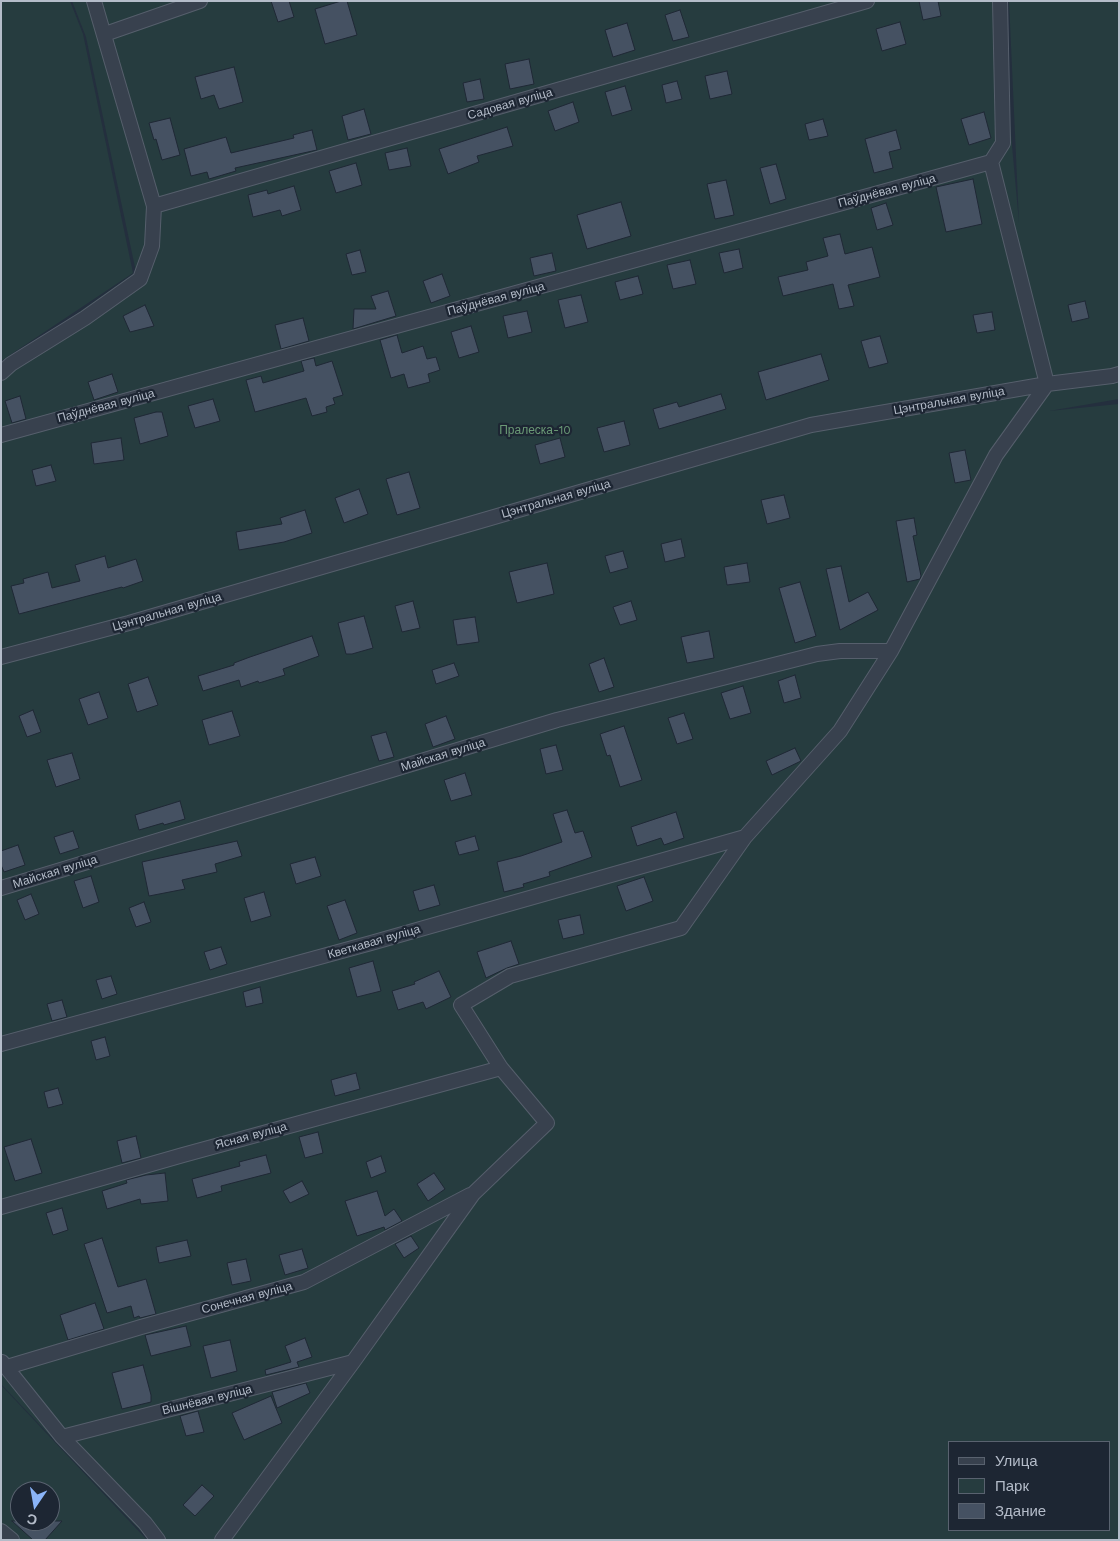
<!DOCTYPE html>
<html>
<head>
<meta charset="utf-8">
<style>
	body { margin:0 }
	#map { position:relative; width:1120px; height:1541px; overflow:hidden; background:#242f3e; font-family:"Work Sans",sans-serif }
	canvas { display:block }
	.frame { position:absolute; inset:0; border:2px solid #b4bcc9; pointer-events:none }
	.legend { position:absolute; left:948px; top:1441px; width:162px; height:90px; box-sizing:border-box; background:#1d2633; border:1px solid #59626f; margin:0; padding:6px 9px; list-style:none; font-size:15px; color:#b4bcc9 }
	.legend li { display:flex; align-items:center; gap:10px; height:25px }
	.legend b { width:25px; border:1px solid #59626f }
	.north { position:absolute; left:10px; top:1481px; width:50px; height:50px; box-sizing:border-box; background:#1d2633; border:1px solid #59626f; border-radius:50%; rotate:192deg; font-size:14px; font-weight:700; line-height:20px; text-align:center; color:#b4bcc9 }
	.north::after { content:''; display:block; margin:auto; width:18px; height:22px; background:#8ab4f8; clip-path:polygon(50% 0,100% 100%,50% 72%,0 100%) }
</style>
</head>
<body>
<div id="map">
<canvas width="1120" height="1541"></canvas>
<div class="frame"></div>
<ul class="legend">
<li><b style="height:6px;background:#38414e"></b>Улица</li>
<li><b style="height:14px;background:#263c3f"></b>Парк</li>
<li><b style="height:14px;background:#455162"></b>Здание</li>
</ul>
<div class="north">С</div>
</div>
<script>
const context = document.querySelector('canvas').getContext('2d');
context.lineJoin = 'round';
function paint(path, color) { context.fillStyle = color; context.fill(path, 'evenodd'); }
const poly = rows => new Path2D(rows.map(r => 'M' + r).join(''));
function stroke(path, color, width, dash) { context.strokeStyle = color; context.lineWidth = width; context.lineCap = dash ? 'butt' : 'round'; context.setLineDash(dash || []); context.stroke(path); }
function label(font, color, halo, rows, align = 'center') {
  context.font = font + ' "Work Sans",sans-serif'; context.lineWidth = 4.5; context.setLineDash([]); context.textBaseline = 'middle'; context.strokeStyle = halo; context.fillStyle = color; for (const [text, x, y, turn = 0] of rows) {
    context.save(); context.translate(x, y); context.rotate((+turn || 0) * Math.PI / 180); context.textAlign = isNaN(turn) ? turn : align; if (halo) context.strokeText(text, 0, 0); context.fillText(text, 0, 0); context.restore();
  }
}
paint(poly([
	[1,1,70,1,83,34,133,273,1,361],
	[72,1,999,1,1019,223,1009,1,1119,1,1119,399,1049,411,1119,404,1119,1540,230,1540,320,1418,225,1540,149,1540,1,1384,1,367,136,272,86,37],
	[949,1442,1109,1442,1109,1530,949,1530],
	[1,1385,147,1540,1,1540],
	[20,1491,50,1491,50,1521,20,1521]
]), '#263c3f');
const building = poly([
	[271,1,289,1,294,17,278,22,271,1],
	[341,1,347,1,357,35,325,44,315,9,341,1],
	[919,1,938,1,941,16,923,20,919,1],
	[680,10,689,37,673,41,665,15,680,10],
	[900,22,906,44,882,51,876,29,900,22],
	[627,23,635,50,613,57,605,30,627,23],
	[529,59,534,84,510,89,505,64,529,59],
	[234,67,243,102,219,109,214,95,201,99,195,77,234,67],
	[727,71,732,94,710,99,705,76,727,71],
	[480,79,484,99,467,102,463,83,480,79],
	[677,81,682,99,666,103,662,85,677,81],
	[625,86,632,110,612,116,605,92,625,86],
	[573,102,579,122,555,131,548,111,573,102],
	[364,109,371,134,348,140,342,116,364,109],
	[984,112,991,138,969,145,961,119,984,112],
	[170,118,180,155,162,160,156,139,154,140,149,123,170,118],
	[823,119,828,136,809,140,805,124,823,119],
	[507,127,513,146,477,156,479,162,448,174,439,149,507,127],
	[312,130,317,150,235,168,236,171,209,179,207,172,191,176,184,149,226,137,231,153,294,138,293,135,312,130],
	[896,130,901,149,889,152,893,168,874,173,865,139,896,130],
	[407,148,411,166,389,170,385,153,407,148],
	[356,163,362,185,336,193,329,171,356,163],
	[776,164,786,199,770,204,760,168,776,164],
	[973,179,982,224,946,232,936,187,973,179],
	[726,180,734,215,715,219,707,184,726,180],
	[294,186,301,210,282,216,280,210,253,217,248,195,267,190,268,194,294,186],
	[621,202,631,236,587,249,577,215,621,202],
	[886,203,893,225,877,230,871,208,886,203],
	[840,234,845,254,872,247,880,277,848,285,854,306,839,309,833,284,783,296,778,277,808,270,806,262,828,256,823,238,840,234],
	[739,249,743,268,724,273,719,253,739,249],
	[360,250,366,272,352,275,346,254,360,250],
	[552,253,556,271,534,276,530,258,552,253],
	[690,260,696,284,673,289,667,265,690,260],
	[442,274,450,296,431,303,423,281,442,274],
	[638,276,643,294,620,300,615,282,638,276],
	[388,291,396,316,353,329,354,309,376,309,371,296,388,291],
	[581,295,588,322,565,328,558,300,581,295],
	[1085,301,1089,318,1072,322,1068,305,1085,301],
	[145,305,154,326,130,332,123,316,145,305],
	[527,311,532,332,508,338,503,316,527,311],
	[992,312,995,330,977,333,973,315,992,312],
	[303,318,309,341,281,349,275,325,303,318],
	[471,326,479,352,459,358,451,332,471,326],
	[397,335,402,353,423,346,427,359,436,357,440,370,428,374,430,382,408,388,404,374,391,378,380,340,397,335],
	[880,336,888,363,869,368,861,341,880,336],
	[821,354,829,380,766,400,758,372,821,354],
	[314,358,316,366,332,361,343,395,333,398,335,404,326,407,327,412,312,416,306,398,255,412,246,380,261,376,263,383,304,371,301,361,314,358],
	[112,374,118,392,94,400,88,382,112,374],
	[721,394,726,409,659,429,653,409,677,402,679,407,721,394],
	[20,396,26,419,12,423,5,401,20,396],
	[213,399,220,421,195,428,188,406,213,399],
	[156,412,162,412,168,436,140,444,134,418,156,412],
	[624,421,630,445,604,452,597,428,624,421],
	[121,438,124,460,94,464,91,443,121,438],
	[560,438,565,457,540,464,535,445,560,438],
	[965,450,971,480,955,483,949,453,965,450],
	[51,465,56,481,36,486,32,470,51,465],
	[409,472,420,508,397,515,386,479,409,472],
	[359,489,368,514,344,523,335,498,359,489],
	[784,495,790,518,767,524,761,500,784,495],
	[305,510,312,533,284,542,239,550,236,532,282,524,280,518,305,510],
	[914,518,917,535,913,536,921,576,920,579,907,582,896,521,914,518],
	[681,539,685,557,665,562,661,544,681,539],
	[623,551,628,568,610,573,605,556,623,551],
	[105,556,108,568,136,559,143,581,123,588,122,587,19,614,11,586,24,583,23,579,48,572,52,588,80,581,75,565,105,556],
	[547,563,554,594,517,603,509,572,547,563],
	[747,563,750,582,727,585,724,567,747,563],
	[841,566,849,602,868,592,878,610,840,630,826,569,841,566],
	[800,582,816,636,795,643,779,588,800,582],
	[413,601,420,628,402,632,395,606,413,601],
	[631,601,637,620,620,625,613,607,631,601],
	[364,616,373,648,352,654,346,654,338,623,364,616],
	[475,617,479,642,457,645,453,620,475,617],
	[709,631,714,658,687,663,681,637,709,631],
	[312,636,319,656,283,669,285,675,259,683,258,681,241,687,239,680,203,691,198,676,234,665,234,663,250,657,312,636],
	[604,658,614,687,599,692,589,664,604,658],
	[454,663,459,676,436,684,432,670,454,663],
	[795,675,801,698,784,703,778,681,795,675],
	[148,677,158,705,137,712,128,684,148,677],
	[743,686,751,713,730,719,721,693,743,686],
	[99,692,108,718,88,725,79,699,99,692],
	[33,710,41,732,27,737,19,716,33,710],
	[232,711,240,736,209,745,202,720,232,711],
	[684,713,693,739,677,744,668,718,684,713],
	[446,716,455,739,433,747,425,724,446,716],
	[624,726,642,780,620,787,610,755,607,756,600,734,624,726],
	[386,732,394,757,379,761,371,736,386,732],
	[556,745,563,770,546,774,540,749,556,745],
	[795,748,801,761,772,775,766,761,795,748],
	[72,753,80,779,56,787,47,760,72,753],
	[465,773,472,795,451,801,444,780,465,773],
	[180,801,185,819,164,825,163,823,139,830,135,815,180,801],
	[567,810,575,833,583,831,592,857,549,872,550,876,523,884,524,887,504,892,497,862,521,856,562,842,553,814,567,810],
	[676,812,684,838,664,845,661,838,637,846,631,827,676,812],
	[73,831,79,848,60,854,54,837,73,831],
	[475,836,479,850,459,855,455,842,475,836],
	[237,841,242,856,215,864,217,872,182,880,185,889,149,896,142,862,237,841],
	[18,845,25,865,4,872,1,865,1,851,18,845],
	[315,857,321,876,296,884,290,864,315,857],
	[91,876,99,902,83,908,74,881,91,876],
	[644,877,653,901,626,911,617,886,644,877],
	[434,885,440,905,419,911,413,891,434,885],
	[264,892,271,916,251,922,244,898,264,892],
	[31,894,39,914,25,920,17,900,31,894],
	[345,900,357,933,339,940,327,906,345,900],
	[144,902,151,922,136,927,129,908,144,902],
	[580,915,584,934,563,939,558,920,580,915],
	[511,941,519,964,507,968,486,978,477,952,511,941],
	[221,947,227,964,210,970,204,952,221,947],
	[373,961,381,991,357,997,349,968,373,961],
	[439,971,451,997,426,1009,423,1002,398,1010,392,991,415,984,414,982,439,971],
	[111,976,117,994,102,999,96,980,111,976],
	[260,987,263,1003,246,1007,243,992,260,987],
	[62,1000,67,1017,52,1021,47,1004,62,1000],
	[105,1037,110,1056,96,1060,91,1041,105,1037],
	[356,1073,360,1089,335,1096,331,1080,356,1073],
	[58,1088,63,1104,48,1108,44,1092,58,1088],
	[318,1132,323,1153,305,1158,299,1137,318,1132],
	[136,1136,141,1158,122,1163,117,1141,136,1136],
	[31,1139,42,1173,15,1181,4,1147,31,1139],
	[266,1155,271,1173,221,1186,222,1191,197,1198,192,1179,240,1166,239,1162,266,1155],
	[381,1156,386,1172,371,1178,366,1162,381,1156],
	[165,1173,168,1201,141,1204,140,1199,107,1209,102,1191,127,1183,126,1180,146,1175,165,1173],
	[434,1173,445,1189,428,1201,417,1184,434,1173],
	[302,1181,309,1194,290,1203,283,1191,302,1181],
	[377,1191,385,1216,394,1209,402,1221,385,1230,384,1227,357,1236,345,1201,377,1191],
	[62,1208,68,1230,53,1235,46,1213,62,1208],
	[411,1236,419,1248,404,1258,395,1244,411,1236],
	[102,1238,118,1287,146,1279,156,1314,140,1318,139,1316,134,1318,131,1306,107,1313,84,1244,102,1238],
	[187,1240,191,1256,159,1263,156,1247,187,1240],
	[302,1249,308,1268,285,1275,279,1255,302,1249],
	[246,1259,251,1281,232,1285,227,1263,246,1259],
	[95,1303,104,1329,68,1340,60,1315,95,1303],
	[186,1326,191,1346,151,1356,145,1335,186,1326],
	[305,1338,312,1357,297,1362,299,1367,266,1375,265,1370,291,1362,285,1346,305,1338],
	[230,1340,237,1371,211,1378,203,1346,230,1340],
	[143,1365,151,1395,151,1402,122,1409,112,1373,143,1365],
	[306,1383,310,1393,277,1408,272,1392,306,1383],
	[271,1396,282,1423,244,1440,232,1413,271,1396],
	[198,1411,204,1432,186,1436,180,1416,198,1411],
	[202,1485,214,1496,195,1516,183,1505,202,1485],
	[12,1521,62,1521,45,1540,33,1540,12,1521]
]);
paint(building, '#455162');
stroke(building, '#1f2835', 1);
const minor = poly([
	[105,34,200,1],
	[154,206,867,1],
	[1,373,11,364,85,318,140,279,152,246,154,206,94,1],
	[1,435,991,162],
	[1,657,129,623,811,425,1047,384,1112,376,1119,374],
	[1,888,557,720,817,654,840,651,891,651],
	[1,1044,371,943,745,837],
	[1,1207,183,1155,501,1068],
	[2,1362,62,1437,145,1523,158,1540],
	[7,1367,141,1327,304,1282,470,1195],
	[62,1437,353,1362],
	[1,1531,12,1540],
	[222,1540,353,1362,473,1194,547,1123,501,1068,461,1005,510,976,681,928,745,837,840,731,891,651,996,455,1047,384,991,162,1003,143,1000,1]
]);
stroke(minor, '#565f6c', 16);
stroke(minor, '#38414e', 14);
label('12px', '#b4bcc9', '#1d2633', [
	["Садовая вуліца",510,104,-16],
	["Паўднёвая вуліца",887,191,-15],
	["Паўднёвая вуліца",496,299,-15],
	["Цэнтральная вуліца",949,401,-10],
	["Паўднёвая вуліца",106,406,-15],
	["Цэнтральная вуліца",556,499,-16],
	["Цэнтральная вуліца",167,612,-16],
	["Майская вуліца",443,755,-17],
	["Майская вуліца",55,872,-17],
	["Кветкавая вуліца",374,942,-16],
	["Ясная вуліца",251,1136,-15],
	["Сонечная вуліца",247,1298,-15],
	["Вішнёвая вуліца",207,1400,-14]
]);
label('12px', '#6b9a76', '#1d2633', [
	["Пралеска-10",535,430]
]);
</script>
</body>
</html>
